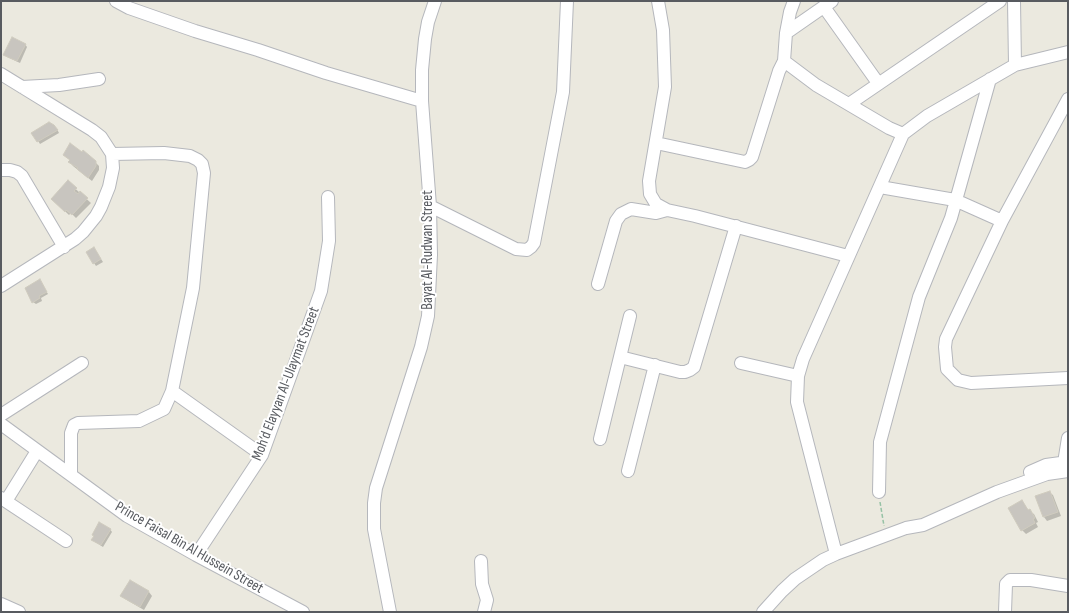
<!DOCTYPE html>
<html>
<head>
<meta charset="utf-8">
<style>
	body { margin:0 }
	#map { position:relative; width:1069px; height:613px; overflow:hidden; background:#ebe9df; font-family:"Sofia Sans Condensed",sans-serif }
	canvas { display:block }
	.frame { position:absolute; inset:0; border:2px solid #585b60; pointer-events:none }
</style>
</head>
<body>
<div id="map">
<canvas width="1069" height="613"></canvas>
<div class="frame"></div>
</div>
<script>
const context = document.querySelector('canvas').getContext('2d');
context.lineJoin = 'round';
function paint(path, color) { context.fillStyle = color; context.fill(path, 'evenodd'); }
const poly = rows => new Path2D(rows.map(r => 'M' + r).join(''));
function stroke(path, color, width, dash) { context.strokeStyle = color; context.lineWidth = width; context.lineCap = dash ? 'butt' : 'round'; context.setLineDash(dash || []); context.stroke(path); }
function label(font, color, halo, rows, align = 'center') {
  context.font = font + ' "Sofia Sans Condensed",sans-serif'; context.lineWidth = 4; context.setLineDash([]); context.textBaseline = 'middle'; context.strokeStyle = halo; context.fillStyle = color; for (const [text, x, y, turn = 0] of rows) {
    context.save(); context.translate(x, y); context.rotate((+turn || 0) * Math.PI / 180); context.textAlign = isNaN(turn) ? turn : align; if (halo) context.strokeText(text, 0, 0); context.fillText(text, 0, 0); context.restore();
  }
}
paint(poly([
	[25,44,27,47,20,63,7,57],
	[57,129,59,133,40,144,33,133],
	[64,155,95,162,99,166,99,170,92,181,73,166,70,162,71,161],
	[68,182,91,203,76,218,71,213,69,215,52,199],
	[96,251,103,262,96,266,94,263],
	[40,281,48,294,41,298,42,301,36,304,33,302],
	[1049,492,1053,495,1061,516,1047,521,1044,517,1036,497],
	[1022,501,1029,511,1034,514,1038,522,1036,523,1038,527,1026,534,1022,530],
	[110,529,112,532,103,547,95,542],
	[130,581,149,592,152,596,144,610,125,599,121,596]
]), '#0003');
const building = poly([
	[12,37,26,44,17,61,3,55,12,37],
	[49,122,54,125,58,130,37,142,31,133,49,122],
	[70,143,82,152,83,150,96,161,96,166,88,178,77,169,78,168,68,162,70,160,63,155,70,143],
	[68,180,77,188,74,191,78,194,80,191,88,198,72,215,66,210,65,212,51,199,68,180],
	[94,247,101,259,93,264,86,252,94,247],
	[40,279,47,292,39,296,40,298,32,303,25,288,40,279],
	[1050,491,1058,512,1043,517,1035,496,1050,491],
	[1022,500,1028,510,1030,509,1035,518,1033,519,1035,523,1021,531,1008,508,1022,500],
	[99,522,111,529,101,545,91,540,94,536,92,535,99,522],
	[130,580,149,591,140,607,120,596,130,580]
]);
paint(building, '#c8c5bf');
stroke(building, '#cfcbbe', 1);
const minor = poly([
	[116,1,129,8,195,31,258,50,326,73,422,101],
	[658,1,663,30,665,87,649,181,650,194,656,204,667,210,695,216,848,256],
	[1014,1,1015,65],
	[824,7,878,83],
	[786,33,832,1],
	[784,61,816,85,889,128,903,134],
	[1,74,92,130,101,137,112,154,113,168,109,187,101,207,96,216,83,232,75,239,1,286],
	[22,87,59,85,99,79],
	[1068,99,1002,221,946,339,945,347,947,369,958,380,971,383,1068,378],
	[849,104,1000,1],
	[656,143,745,162,749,160,752,157,779,71,784,61,786,33,790,12,794,1],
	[1,170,10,170,17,172,22,176,64,247],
	[880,187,955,200,1002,221],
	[430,206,516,249,527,250,531,247,534,243,563,92,567,1],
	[598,284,616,221,621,214,631,209,656,213,667,210],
	[620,357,680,372,685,372,690,370,694,367,736,226],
	[741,363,798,376],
	[172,391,262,455],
	[1,415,82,363],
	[1,424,127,516,196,555,303,612],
	[600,439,630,316],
	[1063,469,1068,438],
	[628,471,655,365],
	[1030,472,1046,465,1068,462],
	[71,475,71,433,74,425,78,423,139,421,164,409,172,391,193,288,204,173,202,164,198,160,190,156,164,153,112,154],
	[879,492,880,442,919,297,951,218,990,79],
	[1,498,66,541],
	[6,501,37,451],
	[836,554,797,402,798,376,803,359,903,134,927,116,1015,65,1068,52],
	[196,555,262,455,321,291,329,241,328,197],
	[481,561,482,584,487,600,484,612],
	[1,604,19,612],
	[390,612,374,529,374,503,376,488,421,347,428,316,431,255,430,206,422,101,422,70,425,39,428,22,435,1],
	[763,612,782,591,795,579,823,560,836,554,906,528,923,525,997,492,1047,474,1068,471],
	[1005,612,1006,584,1010,580,1031,580,1068,586]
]);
stroke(minor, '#b5b7bc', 14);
stroke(poly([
	[880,502,884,526]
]), '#96c2a5', 1.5, [4, 2]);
stroke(minor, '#fff', 12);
label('15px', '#585b60', '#fff', [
	["Bayat Al-Rudwan Street",428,250,-90],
	["Moh’d Elayyan Al-Ulaymat Street",286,384,-69],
	["Prince Faisal Bin Al Hussein Street",189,548,30]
]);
</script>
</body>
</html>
